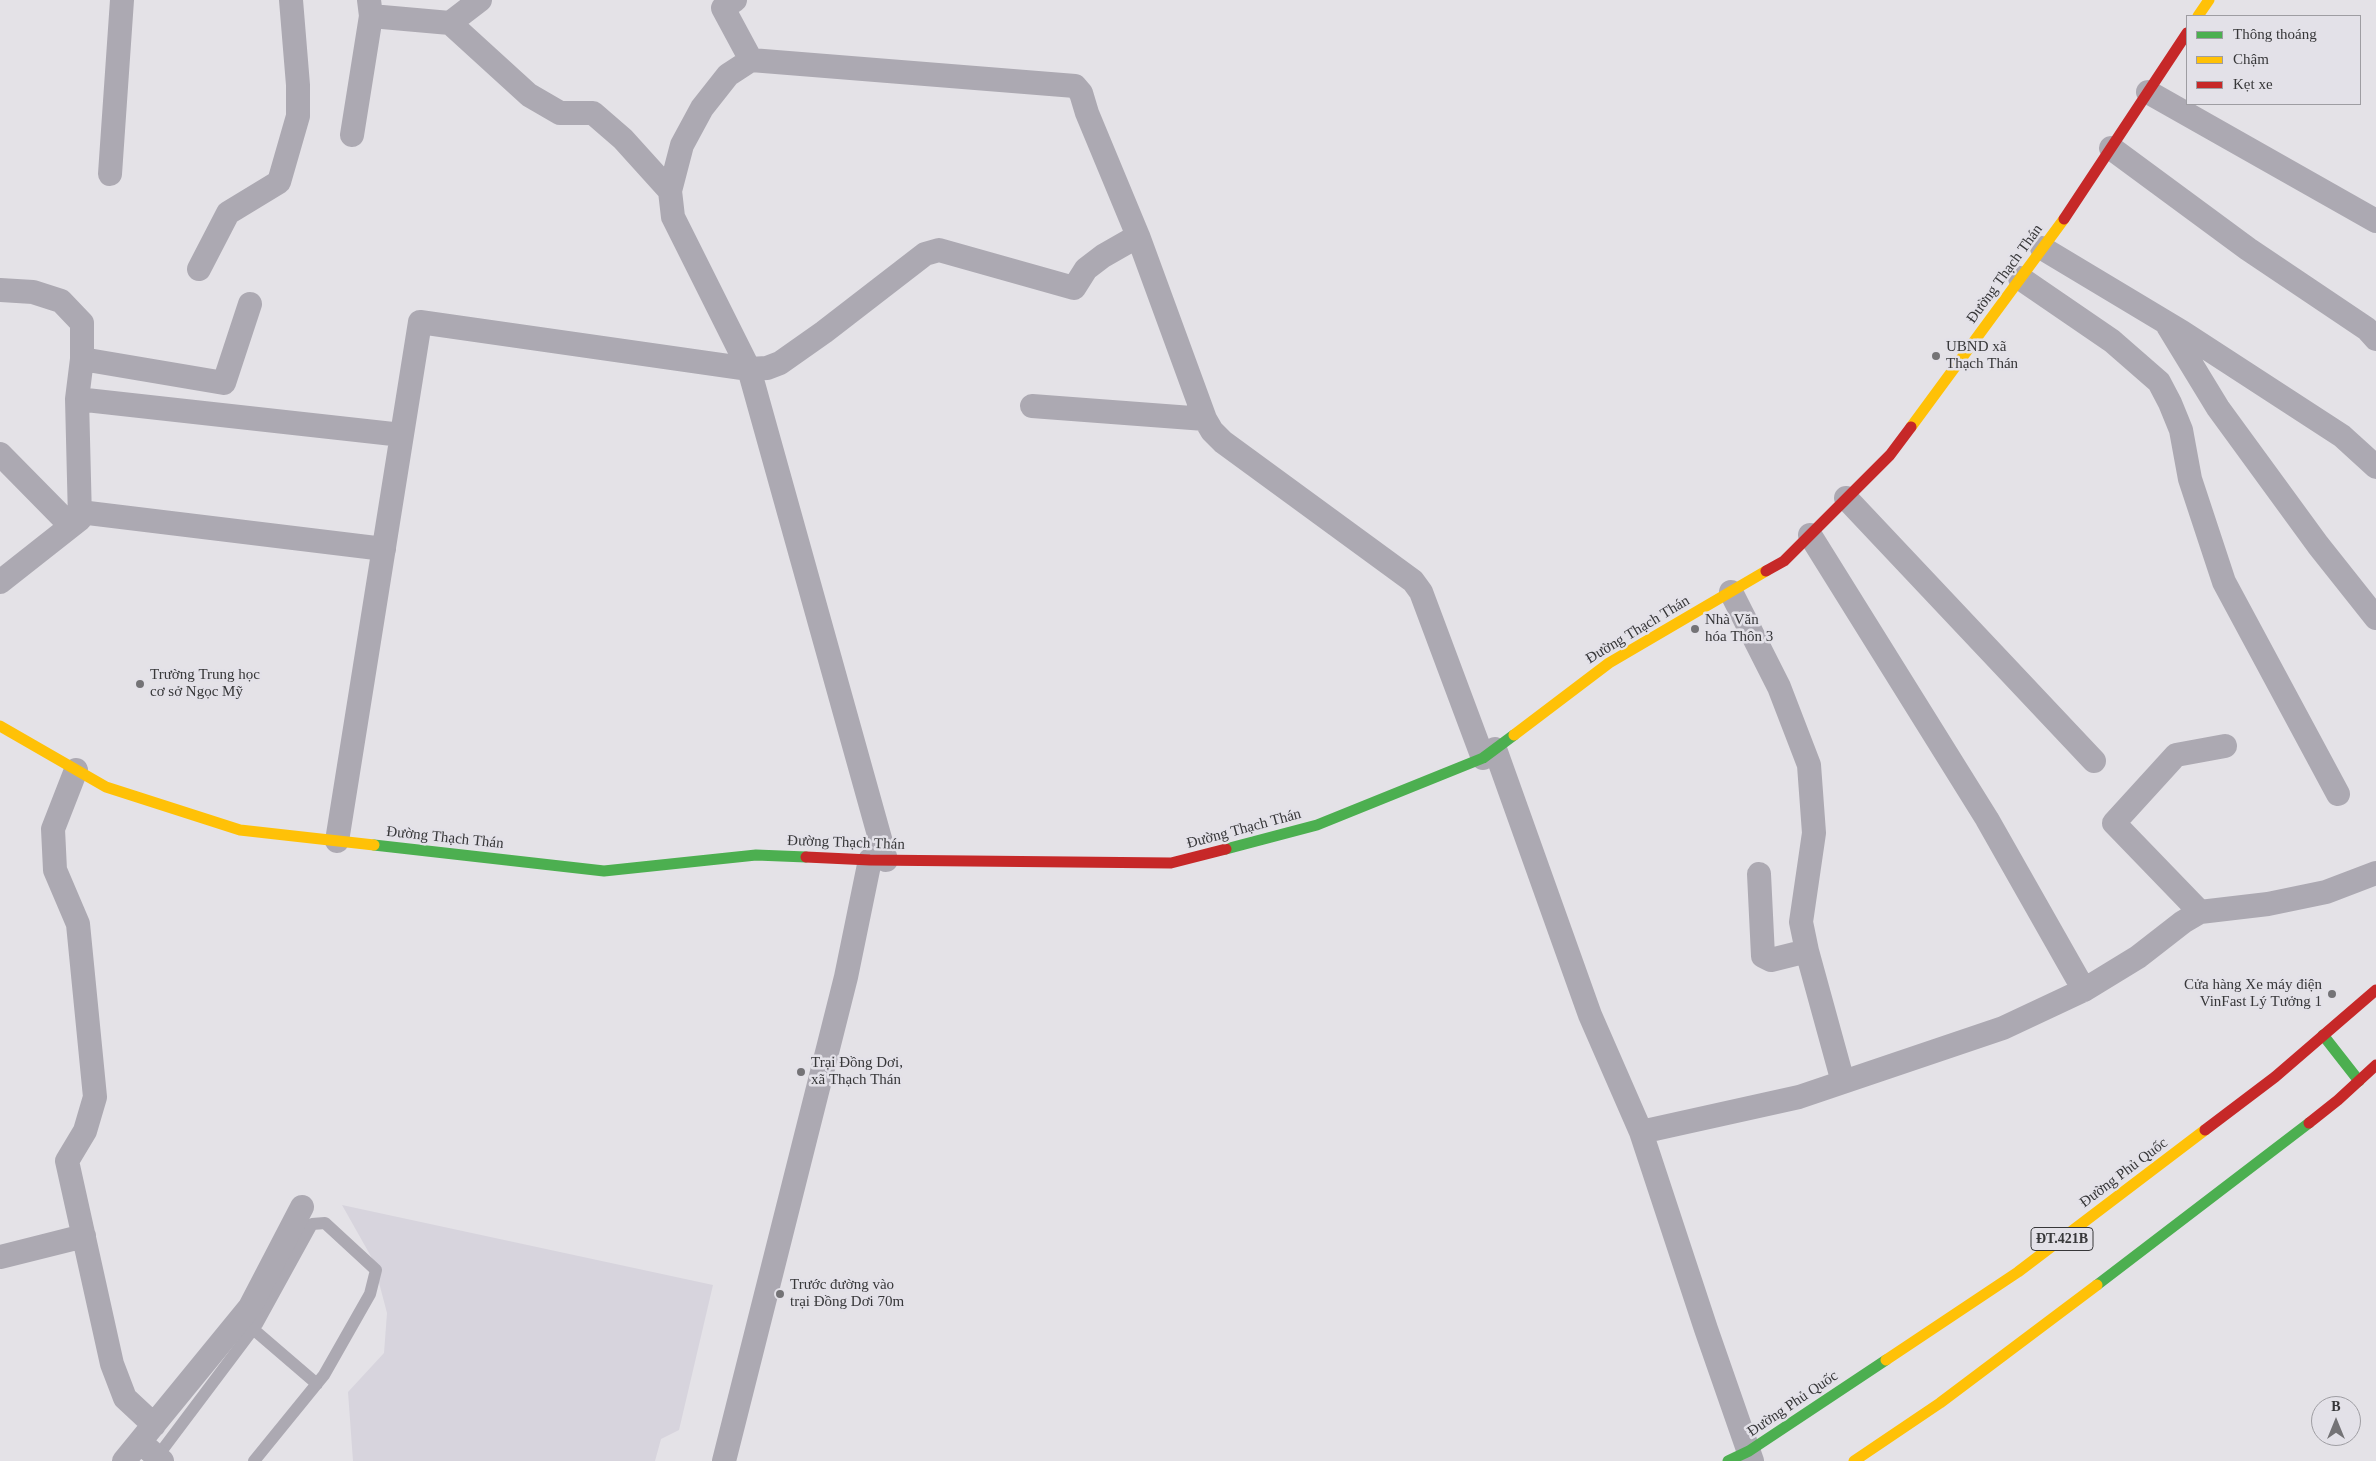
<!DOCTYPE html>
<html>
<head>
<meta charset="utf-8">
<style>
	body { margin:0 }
	#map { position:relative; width:2376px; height:1461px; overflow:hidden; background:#e4e2e7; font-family:Georgia,serif }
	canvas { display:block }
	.legend { position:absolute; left:2186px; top:15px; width:175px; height:90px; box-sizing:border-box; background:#e3e1e8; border:1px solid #9e9da2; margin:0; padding:6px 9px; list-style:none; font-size:15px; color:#373739 }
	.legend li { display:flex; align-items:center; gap:10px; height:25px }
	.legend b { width:25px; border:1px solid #9e9da2 }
	.north { position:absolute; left:2311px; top:1396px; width:50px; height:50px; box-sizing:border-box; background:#e3e1e8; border:1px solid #9e9da2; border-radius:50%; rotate:0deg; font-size:14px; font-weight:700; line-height:20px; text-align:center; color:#373739 }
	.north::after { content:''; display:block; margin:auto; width:18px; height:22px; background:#747376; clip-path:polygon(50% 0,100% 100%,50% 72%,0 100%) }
</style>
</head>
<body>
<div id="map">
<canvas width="2376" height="1461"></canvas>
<ul class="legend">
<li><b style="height:6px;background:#4caf50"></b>Thông thoáng</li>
<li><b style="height:6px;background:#ffc107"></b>Chậm</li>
<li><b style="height:6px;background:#c62828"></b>Kẹt xe</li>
</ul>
<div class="north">B</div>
</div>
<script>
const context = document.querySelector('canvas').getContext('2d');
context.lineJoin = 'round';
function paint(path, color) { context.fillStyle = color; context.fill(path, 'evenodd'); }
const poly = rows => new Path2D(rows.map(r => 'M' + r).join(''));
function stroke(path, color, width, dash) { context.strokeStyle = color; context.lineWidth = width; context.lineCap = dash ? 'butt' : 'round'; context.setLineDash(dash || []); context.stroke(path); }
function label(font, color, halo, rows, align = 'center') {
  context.font = font + ' Georgia,serif'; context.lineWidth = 5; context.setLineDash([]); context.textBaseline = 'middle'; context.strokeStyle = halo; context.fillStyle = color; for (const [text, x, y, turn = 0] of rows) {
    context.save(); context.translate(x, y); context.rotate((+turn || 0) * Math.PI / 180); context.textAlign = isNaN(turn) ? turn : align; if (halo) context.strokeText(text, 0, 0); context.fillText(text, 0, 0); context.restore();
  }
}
paint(poly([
	[342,1205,713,1285,679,1430,661,1439,655,1461,353,1461,348,1392,384,1353,387,1313,373,1260]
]), '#d7d4dd');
stroke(poly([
	[253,1329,317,1384],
	[157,1457,257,1324,312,1224,325,1223,376,1270,370,1294,324,1375,254,1461]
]), '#aca9b2', 12);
stroke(poly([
	[480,0,450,23,529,95,560,113,593,113,623,139,670,191],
	[735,0,723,8,751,60],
	[371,16,450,23],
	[2148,92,2376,221],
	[352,135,371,16,369,0],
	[2111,148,2248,249,2367,329,2376,339],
	[110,174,122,0],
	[2042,248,2182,332,2342,436,2376,467],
	[199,269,228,213,279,182,298,116,298,85,291,0],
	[2020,278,2112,341,2159,382,2170,403,2181,430,2190,479,2224,582,2338,794],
	[0,290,33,292,61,301,82,323,82,359,77,399,80,519,0,582],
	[2168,326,2218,408,2318,545,2376,618],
	[82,359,224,383,250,304],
	[77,399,402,435],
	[1032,406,1205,419],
	[0,454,71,526],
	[1846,498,2094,761],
	[80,512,384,549],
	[1810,535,1987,819,2084,990],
	[1731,592,1779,687,1809,765,1814,833,1801,922,1807,951,1843,1082],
	[1495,749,1590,1015,1641,1132,1706,1329,1752,1461],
	[76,770,53,829,55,870,78,924,95,1097,85,1131,67,1161,112,1364,125,1398,154,1425],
	[337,841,420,322,749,369,767,368,780,363,824,332,925,254,939,250,1074,288,1086,269,1103,256,1138,236],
	[886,860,749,369,673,217,670,191,682,145,702,108,728,75,751,60,1075,86,1081,93,1087,113,1138,236,1205,419,1212,431,1223,442,1413,581,1421,592,1483,758],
	[1759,874,1763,956,1771,960,1807,951],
	[2200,912,2114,823,2176,755,2225,746],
	[1641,1132,1799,1097,2003,1028,2084,990,2138,957,2183,922,2200,912,2268,904,2326,892,2376,873],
	[0,1257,84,1236],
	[140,1442,162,1461],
	[124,1461,250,1307,302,1207],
	[724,1461,846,977,870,860]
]), '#aca9b2', 24);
stroke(poly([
	[374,845,604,871,756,855,806,857],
	[1226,849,1317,825,1483,758,1514,735],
	[2323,1035,2359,1081],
	[2097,1285,2309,1123],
	[1728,1461,1749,1451,1886,1360]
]), '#4caf50', 11);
stroke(poly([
	[2198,16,2209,0],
	[1911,427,2064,219],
	[0,726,106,787,240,830,374,845],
	[1514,735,1609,663,1766,571],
	[1886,1360,2018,1272,2205,1130],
	[1854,1461,1940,1403,2097,1285]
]), '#ffc107', 11);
stroke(poly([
	[2064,219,2187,33],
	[1766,571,1784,561,1890,455,1911,427],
	[806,857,870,860,1171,863,1226,849],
	[2309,1123,2338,1100,2376,1065],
	[2205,1130,2275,1077,2376,990]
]), '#c62828', 11);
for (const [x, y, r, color] of [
	[1936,356,5,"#747376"],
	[1695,629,5,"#747376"],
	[140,684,5,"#747376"],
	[2332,994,5,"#747376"],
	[801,1072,5,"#747376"],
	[780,1294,5,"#747376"]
]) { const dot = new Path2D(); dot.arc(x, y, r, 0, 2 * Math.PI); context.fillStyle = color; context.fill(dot); stroke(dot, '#e3e1e8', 2); }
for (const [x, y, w] of [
	[2062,1239,62]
]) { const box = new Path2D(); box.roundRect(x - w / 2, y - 11.5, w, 23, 4); context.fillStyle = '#e3e1e8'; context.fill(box); stroke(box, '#373739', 1); }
label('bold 14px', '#373739', null, [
	["ĐT.421B",2062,1239]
]);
label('15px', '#373739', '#e3e1e8', [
	["Đường Thạch Thán",2005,274,-54],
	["Đường Thạch Thán",1638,630,-31],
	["Đường Thạch Thán",1244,829,-15],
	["Đường Thạch Thán",445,838,6],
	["Đường Thạch Thán",846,843,2],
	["Đường Phủ Quốc",2124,1173,-37],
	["Đường Phủ Quốc",1793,1404,-34]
]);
label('15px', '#373739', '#e3e1e8', [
	["UBND xã",1946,347],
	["Thạch Thán",1946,364],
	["Nhà Văn",1705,620],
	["hóa Thôn 3",1705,637],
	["Trường Trung học",150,675],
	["cơ sở Ngọc Mỹ",150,692],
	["Cửa hàng Xe máy điện",2322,985,"right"],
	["VinFast Lý Tưởng 1",2322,1002,"right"],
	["Trại Đồng Dơi,",811,1063],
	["xã Thạch Thán",811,1080],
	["Trước đường vào",790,1285],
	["trại Đồng Dơi 70m",790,1302]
], 'left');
</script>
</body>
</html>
